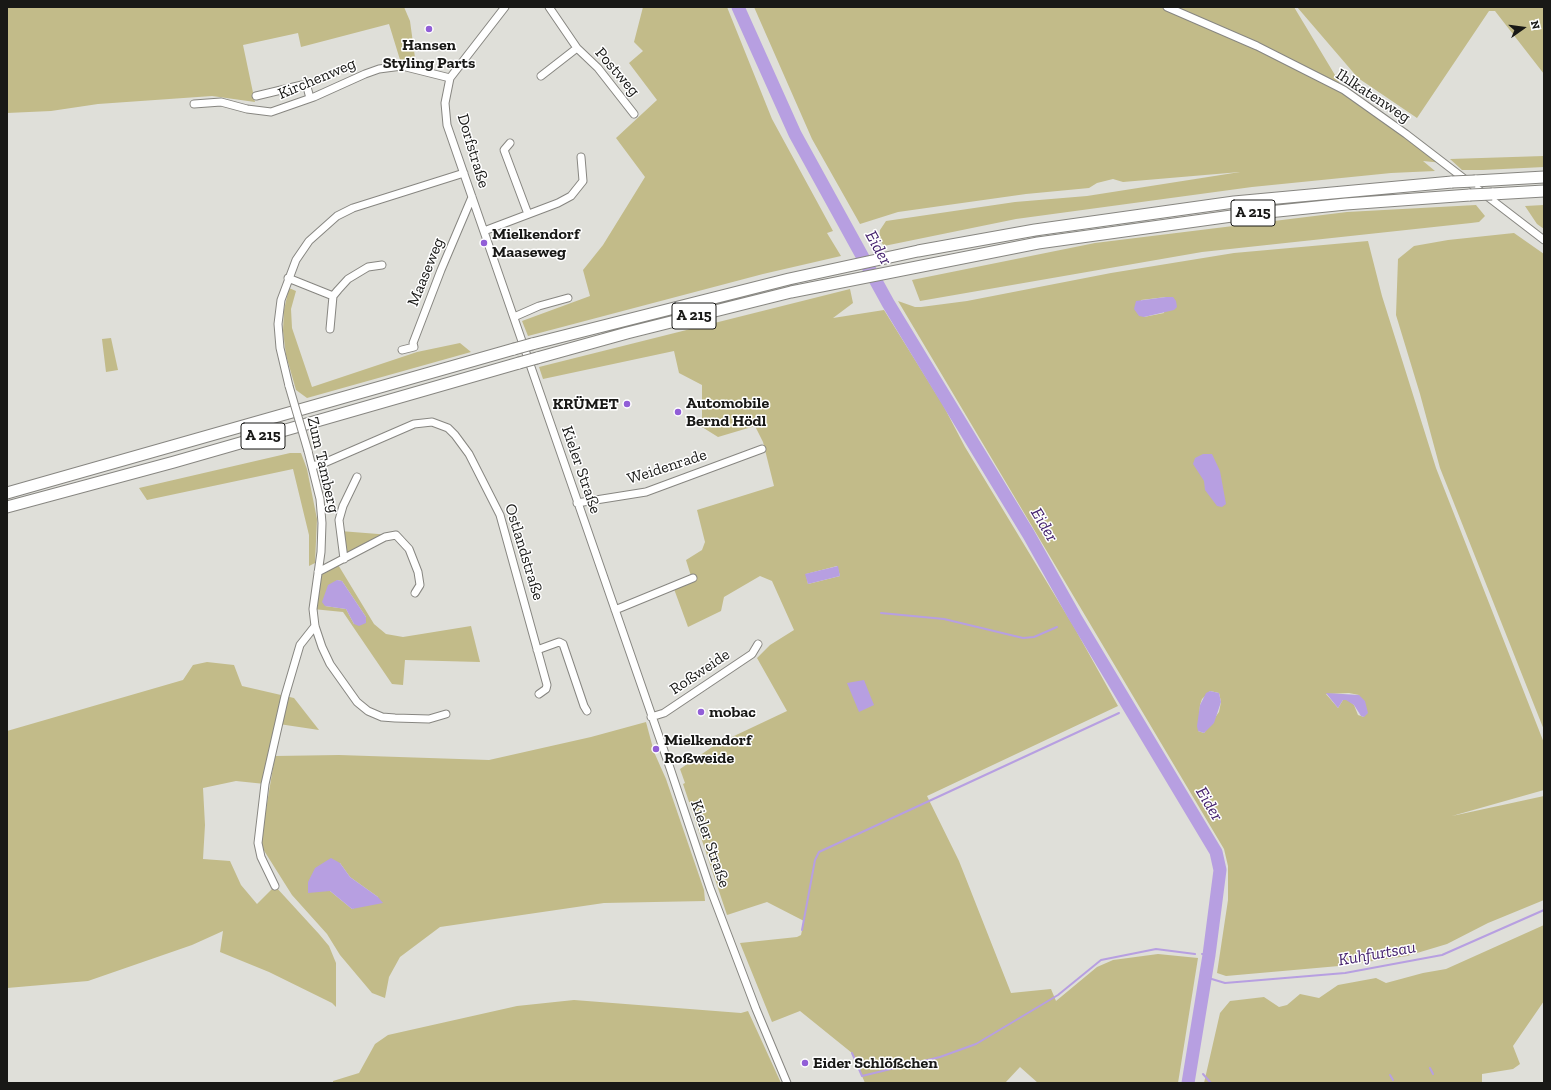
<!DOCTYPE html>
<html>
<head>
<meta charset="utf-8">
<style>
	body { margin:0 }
	#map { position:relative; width:1551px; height:1090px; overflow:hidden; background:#dfdfd9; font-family:"Zilla Slab",serif }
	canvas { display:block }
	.frame { position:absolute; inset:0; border:8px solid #181816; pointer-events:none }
	.north { position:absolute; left:1503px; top:8px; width:40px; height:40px; -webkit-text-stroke:3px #fff; paint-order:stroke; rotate:76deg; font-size:11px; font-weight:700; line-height:16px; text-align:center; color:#181816 }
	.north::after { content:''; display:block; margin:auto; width:14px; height:18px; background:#181816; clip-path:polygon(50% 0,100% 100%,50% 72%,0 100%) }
</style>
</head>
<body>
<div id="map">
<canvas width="1551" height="1090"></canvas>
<div class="frame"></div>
<div class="north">N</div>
</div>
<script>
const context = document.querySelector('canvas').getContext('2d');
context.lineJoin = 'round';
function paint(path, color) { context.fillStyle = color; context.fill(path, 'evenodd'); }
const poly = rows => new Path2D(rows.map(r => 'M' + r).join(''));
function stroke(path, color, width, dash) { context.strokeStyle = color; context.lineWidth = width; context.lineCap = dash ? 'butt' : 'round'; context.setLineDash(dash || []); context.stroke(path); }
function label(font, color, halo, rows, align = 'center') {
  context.font = font + ' "Zilla Slab",serif'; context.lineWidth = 3; context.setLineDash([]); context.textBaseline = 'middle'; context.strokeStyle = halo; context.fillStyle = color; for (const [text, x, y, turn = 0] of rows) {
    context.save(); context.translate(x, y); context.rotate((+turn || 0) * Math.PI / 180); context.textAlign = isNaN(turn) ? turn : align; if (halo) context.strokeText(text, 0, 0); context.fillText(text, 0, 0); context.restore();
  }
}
paint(poly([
	[7,7,404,7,410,21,416,65,401,63,389,24,301,47,298,33,243,45,255,102,212,96,98,104,51,111,7,113],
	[643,7,727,7,772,119,833,231,827,233,841,256,763,274,528,336,522,321,590,296,583,270,603,245,645,177,616,138,657,100,629,63,643,51,634,42],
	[754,7,1294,7,1344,90,1443,163,1423,161,1435,171,1391,173,1252,187,1016,219,884,246,879,239,880,230,886,221,1015,202,1087,196,1240,172,1123,182,1113,179,1097,183,1089,188,1026,194,898,212,860,224,812,139],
	[1297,7,1544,7,1544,74,1495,11,1489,11,1417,118,1358,78],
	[1544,156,1544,167,1483,170,1462,170,1450,159],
	[1476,205,1485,216,1479,222,1471,223,1202,252,920,301,912,280,1095,243,1347,212],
	[1544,205,1544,229,1537,224,1525,206],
	[1514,233,1544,254,1544,730,1440,468,1420,394,1396,315,1398,259,1414,246,1448,240],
	[1368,241,1382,296,1436,468,1544,743,1544,790,1452,816,1544,796,1544,900,1488,923,1447,944,1407,956,1339,966,1226,976,1217,973,1228,900,1228,866,1224,849,898,301,915,307,921,307,967,301,1111,273,1234,253],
	[1166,297,1164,313,1144,317,1141,300],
	[1210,691,1219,693,1221,702,1219,712,1204,733,1198,731,1200,705,1202,699],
	[1349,693,1359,695,1364,717,1358,715,1354,705,1348,700,1343,700,1338,708,1326,694],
	[289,288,296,291,291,309,292,328,312,387,417,352,460,343,471,352,307,398,296,390,286,355,283,331,284,310],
	[850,289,853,303,833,318,884,310,943,405,965,447,1074,627,1118,706,927,796,959,861,1011,993,1051,989,1056,1001,1097,967,1113,960,1158,954,1198,958,1178,1083,1038,1083,1020,1067,1005,1083,865,1083,852,1053,800,1011,772,1022,740,943,797,937,801,935,804,921,767,902,727,915,683,784,685,783,680,769,715,745,787,711,757,658,770,645,794,630,772,581,760,576,724,597,721,611,688,627,674,589,691,576,686,560,702,550,705,542,697,510,774,486,763,442,755,426,718,437,702,427,702,385,679,373,674,351,543,379,539,367],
	[837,566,840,576,808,584,806,574],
	[111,338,118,370,106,372,102,339],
	[290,453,301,453,307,469,317,519,315,563,309,566,309,535,293,469,147,500,139,488],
	[340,531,391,535,344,559],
	[337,563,374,624,386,634,403,637,471,626,480,662,405,660,403,685,392,684,343,612,313,609,318,572],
	[337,580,342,581,366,617,354,624,346,609,325,606],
	[207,662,234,665,242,686,294,698,319,730,279,724,265,784,236,781,203,788,205,825,203,859,230,861,241,885,257,904,275,886,319,934,329,946,336,963,336,1007,332,1003,269,972,220,952,223,931,192,945,88,981,7,988,7,731,183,680,193,665],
	[646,722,654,752,666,779,704,890,705,901,604,903,440,927,400,957,389,977,385,998,372,993,340,955,327,934,292,895,263,849,261,839,275,756,339,755,489,760,591,737],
	[340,863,350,877,378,897,352,909,330,891],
	[1544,925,1544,1001,1513,1046,1520,1064,1513,1069,1482,1074,1482,1083,1204,1083,1220,1013,1230,1001,1264,997,1279,1007,1287,1005,1300,994,1319,998,1338,985,1376,978,1386,983,1423,973,1446,969],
	[574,1000,741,1013,748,1011,781,1083,333,1083,333,1081,359,1073,375,1044,388,1035,517,1006]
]), '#c2bb89');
paint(poly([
	[1166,297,1173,297,1176,301,1177,307,1174,310,1144,317,1139,316,1134,309,1136,301],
	[1203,454,1212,454,1220,471,1226,504,1222,507,1217,506,1205,490,1204,481,1193,464,1195,458],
	[838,566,840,576,808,584,805,574],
	[337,580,342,581,366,617,366,623,359,626,354,624,346,609,325,606,322,602,328,585],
	[864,680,874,705,859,712,847,683],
	[1210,691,1219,693,1221,702,1214,723,1204,733,1198,731,1197,726,1200,705,1206,693],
	[1326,693,1359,695,1365,701,1368,713,1364,717,1361,716,1354,705,1346,700,1343,700,1338,708],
	[331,858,340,863,350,877,378,897,383,903,352,909,330,891,308,893,308,882,315,868]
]), '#b79fe1');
stroke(poly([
	[881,613,944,619,1023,638,1034,637,1057,627],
	[802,930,815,860,819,852,1119,713],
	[1202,954,1209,955],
	[1205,977,1225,983,1345,973,1442,955,1544,910],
	[852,1053,862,1076,940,1057,976,1044,1058,995,1101,960,1156,949,1195,954],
	[1430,1068,1433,1074],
	[1203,1074,1211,1083],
	[1390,1075,1393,1080]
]), '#b79fe1', 2);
stroke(poly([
	[738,7,795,134,888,303,1029,535,1075,617,1216,852,1220,870,1209,955,1188,1083]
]), '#b79fe1', 13);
const minor = poly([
	[505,7,450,78,445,103,447,125,670,768,710,888,756,1009,787,1083],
	[549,7,577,48,598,68,634,114],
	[1167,7,1257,46,1344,90,1406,134,1544,240],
	[541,76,577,48],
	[256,96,302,85,307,87,310,98],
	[194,104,221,102,247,109,271,112,314,97,365,74,379,69,402,66,450,78],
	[510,143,504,150,528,214],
	[484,231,558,203,571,196,583,181,581,157],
	[288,278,333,296],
	[514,317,539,306,568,298],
	[330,329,333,296,338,290,348,279,368,267,382,265],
	[402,350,414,347,413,343,441,270,472,197],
	[289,386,280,348,278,324,281,300,296,260,309,241,337,216,353,208,464,173],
	[308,451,320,499,322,523,321,552,313,609,315,626,322,647,330,664,357,702,368,711,382,717,395,718,429,719,446,714],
	[312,466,324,463,414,424,432,422,448,428,455,435,469,454,500,515,547,685,546,689,539,694],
	[577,503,646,492,762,449],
	[344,559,339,520,343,506,357,477],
	[318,572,385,537,396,535,409,549,418,572,420,585,415,593],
	[615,610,693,578],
	[537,650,559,642,563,644,584,706,587,711],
	[651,717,664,713,752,654,758,644],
	[275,886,261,857,258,843,265,784,285,696,300,645,315,626]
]);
const highway = poly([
	[1475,181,1544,177],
	[1492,194,1544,191],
	[532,344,789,279,918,251,1035,230,1234,202,1452,182],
	[537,358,627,333,791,292,1038,243,1239,215,1346,204,1470,195],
	[7,493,514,349],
	[7,507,174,462,519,363]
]);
stroke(minor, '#878681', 9);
stroke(highway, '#878681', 13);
stroke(minor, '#fff', 7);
stroke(highway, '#fff', 11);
const minorBridge = poly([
	[289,386,308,451]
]);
const highwayBridge = poly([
	[1452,182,1475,181],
	[1470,195,1492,194],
	[514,349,532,344],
	[519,363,537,358]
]);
stroke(minorBridge, '#878681', 9, []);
stroke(highwayBridge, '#878681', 13, []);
stroke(minorBridge, '#fff', 7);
stroke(highwayBridge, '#fff', 11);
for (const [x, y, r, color] of [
	[429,29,4,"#915ed7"],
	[484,243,4,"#915ed7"],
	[627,404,4,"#915ed7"],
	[678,412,4,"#915ed7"],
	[701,712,4,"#915ed7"],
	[656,749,4,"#915ed7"],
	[805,1063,4,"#915ed7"]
]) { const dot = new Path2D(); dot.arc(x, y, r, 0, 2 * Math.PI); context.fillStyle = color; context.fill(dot); stroke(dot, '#fff', 1.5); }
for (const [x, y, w] of [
	[1253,213,44],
	[694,316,44],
	[263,436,44]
]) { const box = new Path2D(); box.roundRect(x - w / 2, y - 13, w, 26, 3); context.fillStyle = '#fff'; context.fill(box); stroke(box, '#181816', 1); }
label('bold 15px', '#181816', null, [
	["A 215",1253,213],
	["A 215",694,316],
	["A 215",263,436]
]);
label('bold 16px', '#181816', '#fff', [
	["Hansen",429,45,"center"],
	["Styling Parts",429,63,"center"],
	["Mielkendorf",492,234],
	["Maaseweg",492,252],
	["Automobile",686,403],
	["Bernd Hödl",686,421],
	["KRÜMET",619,404,"right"],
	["mobac",709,712],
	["Mielkendorf",664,740],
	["Roßweide",664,758],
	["Eider Schlößchen",813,1063]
], 'left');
label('16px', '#181816', '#fff', [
	["Postweg",617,72,49],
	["Kirchenweg",317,79,-23],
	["Ihlkatenweg",1373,96,33],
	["Dorfstraße",473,151,73],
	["Maaseweg",426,272,-68],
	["Zum Tamberg",323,465,77],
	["Weidenrade",667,467,-18],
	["Kieler Straße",581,470,71],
	["Ostlandstraße",524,552,73],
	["Roßweide",700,672,-34],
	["Kieler Straße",710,844,71]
]);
label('italic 17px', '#44216d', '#fff', [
	["Eider",878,248,61],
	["Eider",1044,525,59],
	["Eider",1209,804,59],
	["Kuhfurtsau",1377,954,-10]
]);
</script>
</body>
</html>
